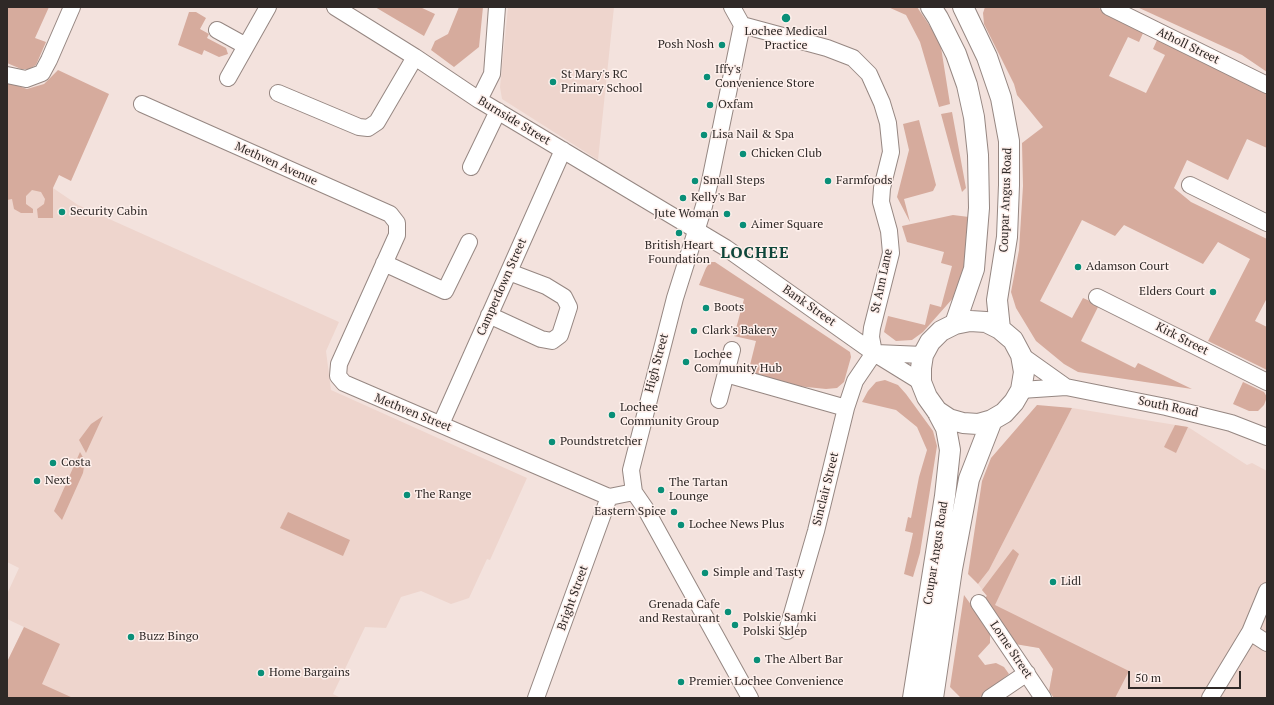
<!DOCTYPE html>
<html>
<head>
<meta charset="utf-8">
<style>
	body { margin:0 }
	#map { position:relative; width:1274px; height:705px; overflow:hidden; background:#f3e2dd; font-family:"PT Serif",serif }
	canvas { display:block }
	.frame { position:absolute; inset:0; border:8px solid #2f2927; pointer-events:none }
	.scale { position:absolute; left:1128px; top:671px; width:113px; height:18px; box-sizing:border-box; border:2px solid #2f2927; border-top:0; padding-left:5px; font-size:12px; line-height:14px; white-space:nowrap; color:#2f2927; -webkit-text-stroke:3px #fef0ec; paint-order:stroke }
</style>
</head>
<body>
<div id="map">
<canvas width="1274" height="705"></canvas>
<div class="frame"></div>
<div class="scale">50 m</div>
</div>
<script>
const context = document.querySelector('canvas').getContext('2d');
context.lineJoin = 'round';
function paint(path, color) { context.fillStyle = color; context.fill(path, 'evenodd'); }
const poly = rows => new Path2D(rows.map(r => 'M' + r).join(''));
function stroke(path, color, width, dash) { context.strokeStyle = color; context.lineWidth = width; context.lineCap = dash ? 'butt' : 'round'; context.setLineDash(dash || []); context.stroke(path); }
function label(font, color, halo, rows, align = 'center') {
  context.font = font + ' "PT Serif",serif'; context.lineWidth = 3; context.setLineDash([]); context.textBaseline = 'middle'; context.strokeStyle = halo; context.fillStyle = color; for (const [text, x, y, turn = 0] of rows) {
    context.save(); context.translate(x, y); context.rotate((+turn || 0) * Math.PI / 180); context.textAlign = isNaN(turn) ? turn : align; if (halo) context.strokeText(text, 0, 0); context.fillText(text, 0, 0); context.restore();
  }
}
paint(poly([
	[508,7,614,7,598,160,502,99,500,87],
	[7,168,53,188,78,205,339,322,326,351,331,390,527,478,490,560,487,559,469,598,451,604,421,591,401,597,386,628,365,627,333,694,341,698,7,698,7,662,24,627,7,619,7,594,19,568,7,562],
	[1072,408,1188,427,1247,465,1252,463,1267,471,1267,698,1054,698,1049,691,1053,669,1039,648,1015,644,983,599,987,596,978,584,989,570]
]), '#eed5cd');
paint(poly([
	[7,7,49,7,35,38,46,42,36,65,29,69,21,69,7,63],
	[375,7,420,7,435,14,424,36],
	[459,7,483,7,479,47,454,67,431,50,435,41,448,34],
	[888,7,917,7,940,41,950,104,939,107,920,42,906,15],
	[985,7,1097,7,1144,31,1139,42,1128,37,1109,76,1146,93,1165,55,1153,49,1158,38,1267,89,1267,148,1247,139,1228,180,1187,160,1174,188,1191,202,1267,239,1267,298,1255,321,1267,327,1267,370,1208,341,1250,259,1218,242,1203,264,1124,225,1115,236,1082,220,1040,301,1072,318,1083,298,1099,305,1081,341,1135,368,1138,363,1192,389,1078,372,1064,364,1036,341,1016,308,1011,292,1019,250,1023,186,1022,143,1043,127,1017,95,1014,84,984,24,983,13],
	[1137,7,1267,7,1267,72,1242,55],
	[189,12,196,12,206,18,200,29,209,34,207,38,226,48,228,54,219,57,204,50,202,55,178,45],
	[58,70,109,94,71,181,59,175,53,188,53,218,38,218,37,209,44,204,45,199,41,192,32,190,26,196,26,204,33,209,33,213,21,213,14,209,12,199,7,200,7,82,27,89,44,84],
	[952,112,966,188,962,192,941,114],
	[919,120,936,185,933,191,904,199,910,222,897,197,909,150,903,124],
	[953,215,969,217,964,278,954,297,923,332,912,340,896,341,884,332,888,316,925,325,930,304,941,307,952,266,941,263,944,252,907,242,902,226],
	[710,262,715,262,850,352,851,357,844,382,837,388,826,389,797,386,748,373,756,341,734,336,744,299,699,285,706,268],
	[885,380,898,385,906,394,933,431,937,446,920,553,913,577,904,574,913,533,905,531,908,517,911,518,919,477,927,450,917,427,896,410,862,402,868,391,876,382],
	[1243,382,1264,392,1267,397,1264,405,1258,411,1249,411,1233,404],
	[1037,405,1072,408,989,570,978,584,968,574,982,481,991,458],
	[103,416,86,453,79,440,91,424],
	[1175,425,1188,427,1176,453,1164,447],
	[80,452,85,461,83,473,62,520,54,511],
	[288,512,350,540,343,556,280,528],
	[1013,549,1019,554,995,605,1129,671,1115,698,1054,698,1049,691,1053,669,1039,648,1015,644,983,599,987,596,982,590],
	[964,595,990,631,990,643,978,656,985,665,996,663,1004,667,1009,674,979,698,961,698,950,687],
	[24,627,60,644,42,684,73,698,7,698,7,662]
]), '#d6ab9d');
const minor = poly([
	[335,7,415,57,479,100,726,248,874,353,921,382],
	[732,7,742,25,710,181,704,206,675,298,631,470,634,492,645,508,750,698],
	[1109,7,1267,85],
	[742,25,827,48,853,58,869,74,882,103,888,123,891,152,882,188,881,202,889,231,891,253,872,328,871,337,874,353],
	[217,30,246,46],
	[7,75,26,79,42,73,49,60,72,7],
	[228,78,268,7],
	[278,93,359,127,368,128,377,122,415,57],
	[479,100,492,74,497,7],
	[142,104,390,214,397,223,397,235,339,364,338,376,344,383,609,497,634,492],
	[471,167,498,111],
	[1190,185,1267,223],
	[384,263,445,291,469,242],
	[1097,297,1267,382],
	[489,315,541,339,552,341,560,335,569,307,564,297,546,286,509,272],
	[876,353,923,355],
	[1021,355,1066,387],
	[726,374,846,408],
	[1021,390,1066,387,1166,407,1231,423,1267,437],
	[719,400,732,350],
	[441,424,563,150],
	[979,603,1043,698],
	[787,631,816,531,846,408,855,381,874,353],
	[1250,632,1267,643],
	[536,698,609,497],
	[990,698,1027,673],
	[1210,698,1250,632,1267,591]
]);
const major = poly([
	[931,7,938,18,956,54,967,85,974,117,978,155,979,208,974,269,955,324],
	[963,7,987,57,1001,98,1009,141,1009,185,1007,237,997,300,1000,329],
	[913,698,945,496,950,450,946,428,937,411,927,397,921,382,921,368,923,355,930,342,941,331,955,324,970,321,986,322,1000,329,1013,340,1021,355,1024,372,1021,390,1014,402,1004,413,992,420,978,424,963,423,949,419,937,411],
	[933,698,952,569,969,479,992,420]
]);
stroke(minor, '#968782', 18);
stroke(major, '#968782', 22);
stroke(minor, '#fff', 16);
stroke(major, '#fff', 20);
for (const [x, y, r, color] of [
	[786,18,5,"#098f78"],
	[722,45,4,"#098f78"],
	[707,77,4,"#098f78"],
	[553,82,4,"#098f78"],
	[710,105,4,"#098f78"],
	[704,135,4,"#098f78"],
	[743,154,4,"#098f78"],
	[695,181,4,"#098f78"],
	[828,181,4,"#098f78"],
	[683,198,4,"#098f78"],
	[62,212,4,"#098f78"],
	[727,214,4,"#098f78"],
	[743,225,4,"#098f78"],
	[679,233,4,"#098f78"],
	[1078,267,4,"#098f78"],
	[1213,292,4,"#098f78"],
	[706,308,4,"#098f78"],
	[694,331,4,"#098f78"],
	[686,362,4,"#098f78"],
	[612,415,4,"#098f78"],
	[552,442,4,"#098f78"],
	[53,463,4,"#098f78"],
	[37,481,4,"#098f78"],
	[661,490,4,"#098f78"],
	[407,495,4,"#098f78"],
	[674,512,4,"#098f78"],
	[681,525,4,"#098f78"],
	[705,573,4,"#098f78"],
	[1053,582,4,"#098f78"],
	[728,612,4,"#098f78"],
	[735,625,4,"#098f78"],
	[131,637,4,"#098f78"],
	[757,660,4,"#098f78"],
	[261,673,4,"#098f78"],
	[681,682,4,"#098f78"]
]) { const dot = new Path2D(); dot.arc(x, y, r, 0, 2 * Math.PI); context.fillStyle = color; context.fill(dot); stroke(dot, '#fef0ec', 1.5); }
label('12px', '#2f2927', '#fef0ec', [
	["Lochee Medical",786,32,"center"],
	["Practice",786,46,"center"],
	["Posh Nosh",714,45,"right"],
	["Iffy's",715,70],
	["Convenience Store",715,84],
	["St Mary's RC",561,75],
	["Primary School",561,89],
	["Oxfam",718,105],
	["Lisa Nail & Spa",712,135],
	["Chicken Club",751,154],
	["Small Steps",703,181],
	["Farmfoods",836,181],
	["Kelly's Bar",691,198],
	["Security Cabin",70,212],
	["Jute Woman",719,214,"right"],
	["Aimer Square",751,225],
	["British Heart",679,246,"center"],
	["Foundation",679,260,"center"],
	["Adamson Court",1086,267],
	["Elders Court",1205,292,"right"],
	["Boots",714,308],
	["Clark's Bakery",702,331],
	["Lochee",694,355],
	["Community Hub",694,369],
	["Lochee",620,408],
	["Community Group",620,422],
	["Poundstretcher",560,442],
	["Costa",61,463],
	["Next",45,481],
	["The Tartan",669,483],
	["Lounge",669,497],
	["The Range",415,495],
	["Eastern Spice",666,512,"right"],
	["Lochee News Plus",689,525],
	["Simple and Tasty",713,573],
	["Lidl",1061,582],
	["Grenada Cafe",720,605,"right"],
	["and Restaurant",720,619,"right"],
	["Polskie Samki",743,618],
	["Polski Sklep",743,632],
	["Buzz Bingo",139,637],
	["The Albert Bar",765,660],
	["Home Bargains",269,673],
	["Premier Lochee Convenience",689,682]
], 'left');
label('12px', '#2f2927', '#fef0ec', [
	["Atholl Street",1188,46,26],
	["Burnside Street",514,121,31],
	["Methven Avenue",276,164,24],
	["Coupar Angus Road",1006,200,-88],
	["St Ann Lane",882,281,-78],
	["Camperdown Street",502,287,-66],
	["Bank Street",809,306,35],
	["Kirk Street",1182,339,27],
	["High Street",657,363,-75],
	["South Road",1168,407,12],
	["Methven Street",413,413,22],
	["Sinclair Street",826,489,-76],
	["Coupar Angus Road",936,553,-81],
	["Bright Street",573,598,-70],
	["Lorne Street",1011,650,56]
]);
context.letterSpacing = '1px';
label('bold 16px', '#0f473b', '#fef0ec', [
	["LOCHEE",755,253]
]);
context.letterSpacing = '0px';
</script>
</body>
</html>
